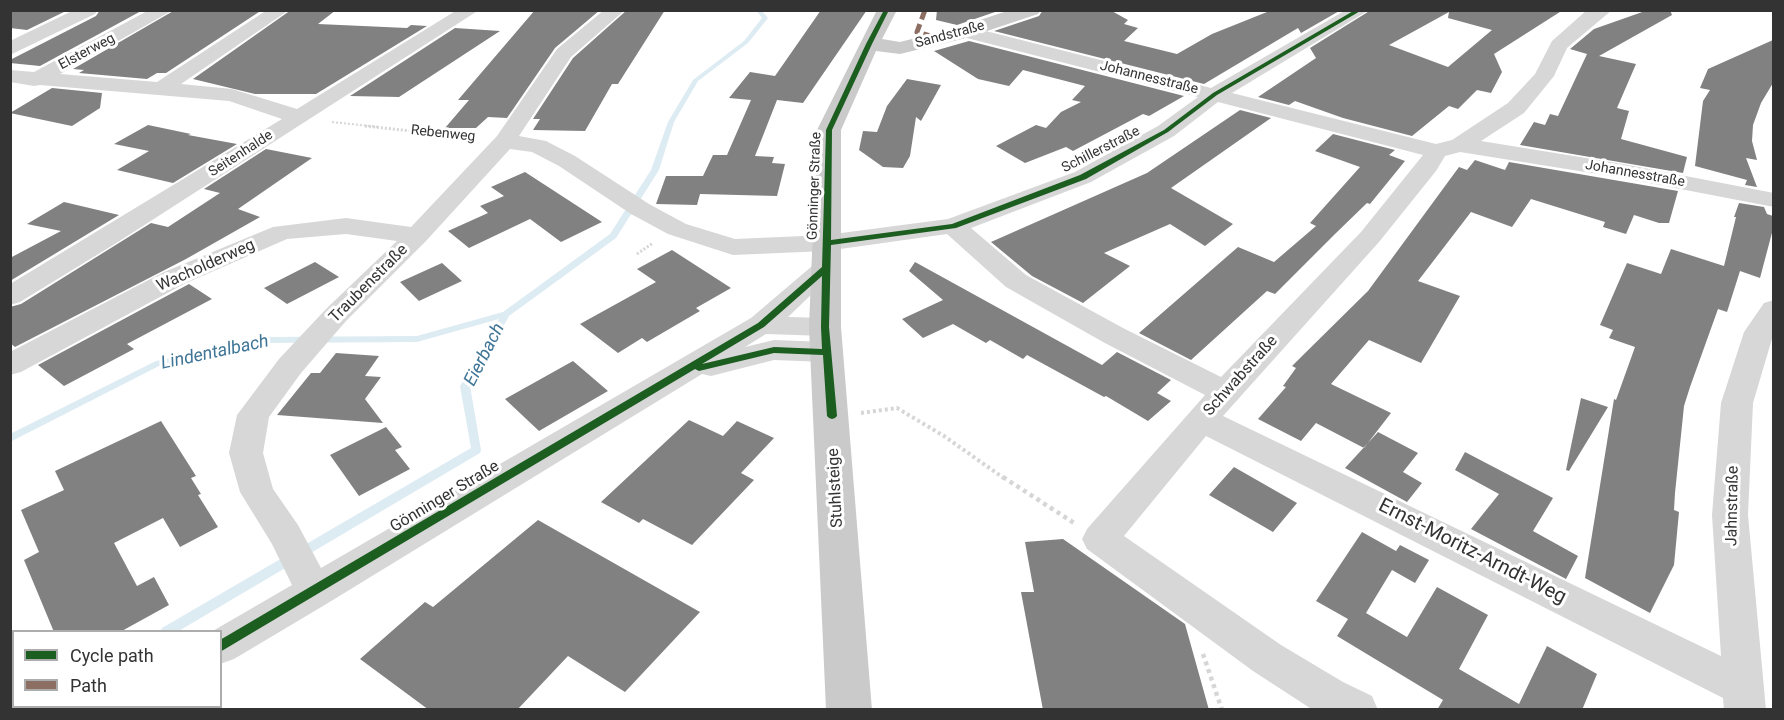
<!DOCTYPE html>
<html>
<head>
<meta charset="utf-8">
<style>
	body { margin:0 }
	#map { position:relative; width:1784px; height:720px; overflow:hidden; background:#fff; font-family:Roboto,sans-serif }
	canvas { display:block }
	.frame { position:absolute; inset:0; border:12px solid #333; pointer-events:none }
	.legend { position:absolute; left:12px; top:630px; width:210px; height:78px; box-sizing:border-box; background:#fff; border:2px solid #adadad; margin:0; padding:8px 10px; list-style:none; font-size:18px; color:#333 }
	.legend li { display:flex; align-items:center; gap:12px; height:30px }
	.legend b { width:30px; border:2px solid #adadad }
</style>
</head>
<body>
<div id="map">
<canvas width="1784" height="720"></canvas>
<div class="frame"></div>
<ul class="legend">
<li><b style="height:8px;background:#1b5e20"></b>Cycle path</li>
<li><b style="height:8px;background:#8d6e63"></b>Path</li>
</ul>
</div>
<script>
const context = document.querySelector('canvas').getContext('2d');
context.lineJoin = 'round';
const poly = rows => new Path2D(rows.map(r => 'M' + r).join(''));
function paint(path, color) { context.fillStyle = color; context.fill(path, 'evenodd'); }
function stroke(path, color, width, dash) { context.strokeStyle = color; context.lineWidth = width; context.lineCap = dash ? 'butt' : 'round'; context.setLineDash(dash || []); context.stroke(path); }
function label(font, color, halo, rows, align = 'center') {
  context.font = font + ' Roboto,sans-serif'; context.lineWidth = 6; context.setLineDash([]); context.textBaseline = 'middle'; context.strokeStyle = halo; context.fillStyle = color; for (const [text, x, y, turn = 0] of rows) {
    context.save(); context.translate(x, y); context.rotate((+turn || 0) * Math.PI / 180); context.textAlign = isNaN(turn) ? turn : align; if (halo) context.strokeText(text, 0, 0); context.fillText(text, 0, 0); context.restore();
  }
}
paint(poly([
	[756,10,761,10,768,18,748,43,698,81,674,122,659,170,616,238,509,316,470,386,481,450,480,453,177,632,160,632,162,628,471,448,460,386,499,319,417,342,265,343,159,366,10,442,10,434,156,361,265,337,417,336,503,312,610,234,651,170,668,122,693,80,744,41,762,18,756,10],
	[30,706,46,706,45,710,29,710,30,706]
]), '#ddebf3');
paint(poly([
	[10,10,68,10,27,30,10,28],
	[100,10,143,10,40,66,10,63,10,60,96,16],
	[175,10,262,10,166,73,157,73,147,79,79,73,84,70,73,69],
	[291,10,336,10,318,24,407,28,411,25,427,26,316,94,255,94,193,79],
	[535,10,600,10,555,48,507,118,488,117,476,128,445,128,469,100,458,100],
	[627,10,665,10,618,84,612,84,585,131,533,130,540,119,533,119,573,58],
	[821,10,867,10,803,103,777,100,755,156,774,157,772,163,785,164,777,196,700,194,697,205,656,204,666,176,703,176,713,155,727,155,751,100,729,98,750,72,775,76],
	[937,10,1001,10,957,25,936,20],
	[1043,10,1110,10,1128,20,1124,24,1138,28,1124,41,1177,54,1212,34,1272,10,1341,10,1301,33,1298,28,1204,84,994,31,1039,16],
	[1371,10,1563,10,1494,54,1502,72,1491,93,1477,90,1458,109,1449,106,1412,136,1343,118,1295,101,1289,105,1258,97,1316,58,1310,48],
	[1449,12,1448,18,1492,30,1448,67,1389,45],
	[1648,10,1670,10,1672,15,1599,56,1636,64,1617,108,1629,111,1621,139,1687,157,1683,173,1520,145,1534,122,1545,125,1550,114,1558,116,1587,54,1570,49,1594,29],
	[455,28,500,31,399,97,350,96],
	[1773,40,1773,83,1761,103,1753,125,1752,141,1757,160,1746,158,1757,187,1745,185,1747,180,1695,166,1703,101,1710,90,1700,88,1708,69],
	[969,41,1184,96,1149,116,1143,114,1073,151,1066,147,1025,163,996,146,1036,125,1046,128,1061,112,1081,102,1072,100,1085,86,1023,70,1009,86,978,79,934,51],
	[907,79,941,85,921,121,916,117,910,156,903,168,883,167,859,150,863,131,877,132,887,106],
	[52,88,102,93,100,108,72,126,10,113],
	[1240,110,1271,118,1171,188,1233,224,1205,246,1170,224,1104,253,1130,266,1083,303,1032,276,991,242,1147,173],
	[148,125,191,134,188,135,237,144,173,183,117,170,149,151,114,144],
	[1333,134,1395,150,1389,155,1405,161,1370,204,1367,203,1335,234,1275,294,1267,291,1191,360,1139,333,1238,247,1274,262,1316,226,1310,223,1360,167,1315,151],
	[266,149,312,158,238,209,260,217,186,259,15,347,10,343,10,307,21,304,151,223,168,227,220,193,204,189],
	[1475,160,1505,170,1509,162,1678,191,1669,223,1659,223,1634,215,1626,234,1603,227,1605,222,1531,199,1512,227,1471,212,1418,281,1460,296,1421,363,1369,340,1331,384,1391,413,1364,448,1316,423,1301,441,1258,419,1286,387,1283,386,1296,368,1292,366,1368,291,1459,167,1467,170],
	[525,172,602,222,561,242,530,219,469,248,448,231,488,213,480,206,504,196,491,187],
	[64,202,119,215,10,281,10,258,61,231,27,224],
	[1739,203,1764,207,1767,214,1773,216,1773,229,1760,278,1740,271,1727,312,1718,309,1690,387,1684,406,1675,493,1674,510,1679,512,1674,565,1650,613,1585,578,1614,399,1616,400,1635,347,1609,338,1613,330,1600,325,1627,263,1661,274,1671,249,1724,266,1736,217,1734,217],
	[672,250,731,288,696,308,700,311,647,342,642,338,618,353,580,324,656,282,637,269],
	[315,262,339,277,287,304,264,288],
	[915,262,1102,365,1117,352,1171,380,1157,393,1171,401,1148,421,1106,396,1104,397,1027,355,1023,359,990,340,986,343,953,324,923,338,902,319,943,300,909,271],
	[442,263,462,281,419,301,400,282],
	[189,284,212,299,127,344,134,349,64,386,38,365],
	[336,353,379,356,365,376,381,377,365,399,383,423,277,415,311,373,320,373],
	[573,361,608,391,539,431,505,399],
	[1581,398,1608,407,1569,471,1566,470],
	[689,420,723,436,737,421,774,438,741,473,754,480,692,545,643,519,639,523,601,502],
	[161,421,196,476,191,478,201,494,198,495,218,527,180,547,163,518,114,543,137,586,154,577,169,605,120,632,54,632,24,560,39,552,21,510,64,490,55,471],
	[386,427,402,447,395,450,410,469,359,496,330,455],
	[1378,432,1418,453,1403,472,1422,483,1407,502,1345,468],
	[1465,452,1553,498,1533,531,1578,556,1566,579,1471,529,1499,494,1455,470],
	[1234,467,1297,503,1273,532,1209,495],
	[538,520,700,612,625,692,568,656,517,710,429,710,360,659,425,602,433,607],
	[1362,532,1396,551,1400,545,1429,560,1415,583,1392,570,1366,613,1407,637,1437,587,1488,615,1459,669,1519,704,1547,646,1597,674,1582,710,1437,710,1443,700,1337,636,1348,619,1316,601],
	[1063,539,1185,624,1209,710,1043,710,1021,592,1034,592,1025,542]
]), '#818181');
stroke(poly([
	[332,122,379,127]
]), '#d6d6d6', 2, [2, 2]);
stroke(poly([
	[365,126,476,138],
	[637,254,653,243]
]), '#d6d6d6', 3, [2, 2]);
stroke(poly([
	[861,413,897,408,944,436,1005,479]
]), '#d6d6d6', 4, [3, 3]);
stroke(poly([
	[1003,477,1074,523],
	[1203,654,1222,710]
]), '#d6d6d6', 4.5, [4, 4]);
paint(poly([
	[74,10,98,10,95,14,10,55,10,41,74,10],
	[149,10,173,10,60,74,157,82,267,10,289,10,181,84,232,89,297,109,457,10,479,10,118,242,20,302,10,305,10,284,282,119,229,101,40,85,34,86,10,82,10,70,34,72,149,10],
	[604,10,625,10,571,57,519,136,546,141,575,156,649,204,686,224,735,239,826,235,948,219,1075,172,1158,126,1198,97,959,36,957,32,959,28,966,26,1211,88,1346,10,1369,10,1232,93,1436,144,1452,140,1508,103,1535,74,1552,41,1587,10,1612,10,1567,48,1554,76,1524,113,1481,141,1623,164,1774,193,1774,207,1623,178,1460,152,1445,156,1436,171,1379,242,1223,416,1721,656,1712,515,1721,403,1744,332,1764,303,1774,300,1774,332,1753,403,1748,515,1766,710,1724,710,1723,698,1206,436,1124,536,1281,645,1343,682,1372,696,1378,710,1313,710,1253,671,1087,549,1082,539,1087,529,1205,395,1103,342,1006,287,947,234,826,251,733,255,668,234,631,214,559,166,532,152,510,149,426,241,346,321,301,373,269,417,263,453,273,489,298,525,321,568,751,318,818,261,827,259,836,261,840,267,788,317,825,318,835,320,839,327,835,334,825,336,766,334,745,347,774,340,826,342,837,345,841,352,837,359,826,362,774,360,711,376,702,374,328,603,234,659,220,664,220,632,211,632,292,585,272,544,240,492,229,453,237,415,279,359,326,309,397,241,346,234,287,239,184,284,21,372,10,375,10,352,164,272,273,227,346,218,411,227,497,136,557,49,604,10],
	[1218,102,1423,155,1361,232,1221,377,1123,328,1026,275,971,228,1091,182,1174,136,1218,102],
	[94,706,139,706,137,710,92,710,94,706]
]), '#d7d7d7');
paint(poly([
	[877,10,897,10,882,39,900,42,959,27,1010,10,1041,10,1038,14,966,38,900,54,876,51,841,130,841,327,872,710,826,710,809,327,817,130,877,10]
]), '#cacaca');
stroke(poly([
	[925,10,917,32,941,39]
]), '#8d6e63', 5, [10, 5]);
paint(poly([
	[884,10,889,10,872,44,832,130,831,240,952,224,1080,175,1164,130,1213,93,1355,10,1362,10,1217,95,1168,132,1086,179,956,228,831,245,829,327,837,416,835,418,832,419,829,418,827,416,823,355,774,353,699,371,695,369,220,652,220,640,758,323,822,267,826,130,866,44,884,10],
	[822,276,821,327,822,349,774,347,702,364,764,327,822,276]
]), '#1b5e20');
label('14px', '#333', '#fff', [
	["Sandstraße",950,35,-15],
	["Elsterweg",87,52,-28],
	["Johannesstraße",1149,78,14],
	["Rebenweg",443,134,6],
	["Schillerstraße",1101,150,-27],
	["Seitenhalde",241,154,-33],
	["Johannesstraße",1635,174,10],
	["Gönninger Straße",815,186,-88]
]);
label('16px', '#333', '#fff', [
	["Wacholderweg",206,266,-24],
	["Traubenstraße",369,284,-45],
	["Schwabstraße",1241,376,-48],
	["Stuhlsteige",836,488,-93],
	["Gönninger Straße",445,497,-31],
	["Jahnstraße",1733,506,-89]
]);
label('italic 18px', '#3f7597', '#fff', [
	["Lindentalbach",215,353,-12],
	["Eierbach",485,355,-63]
]);
label('20px', '#333', '#fff', [
	["Ernst-Moritz-Arndt-Weg",1472,552,27]
]);
</script>
</body>
</html>
